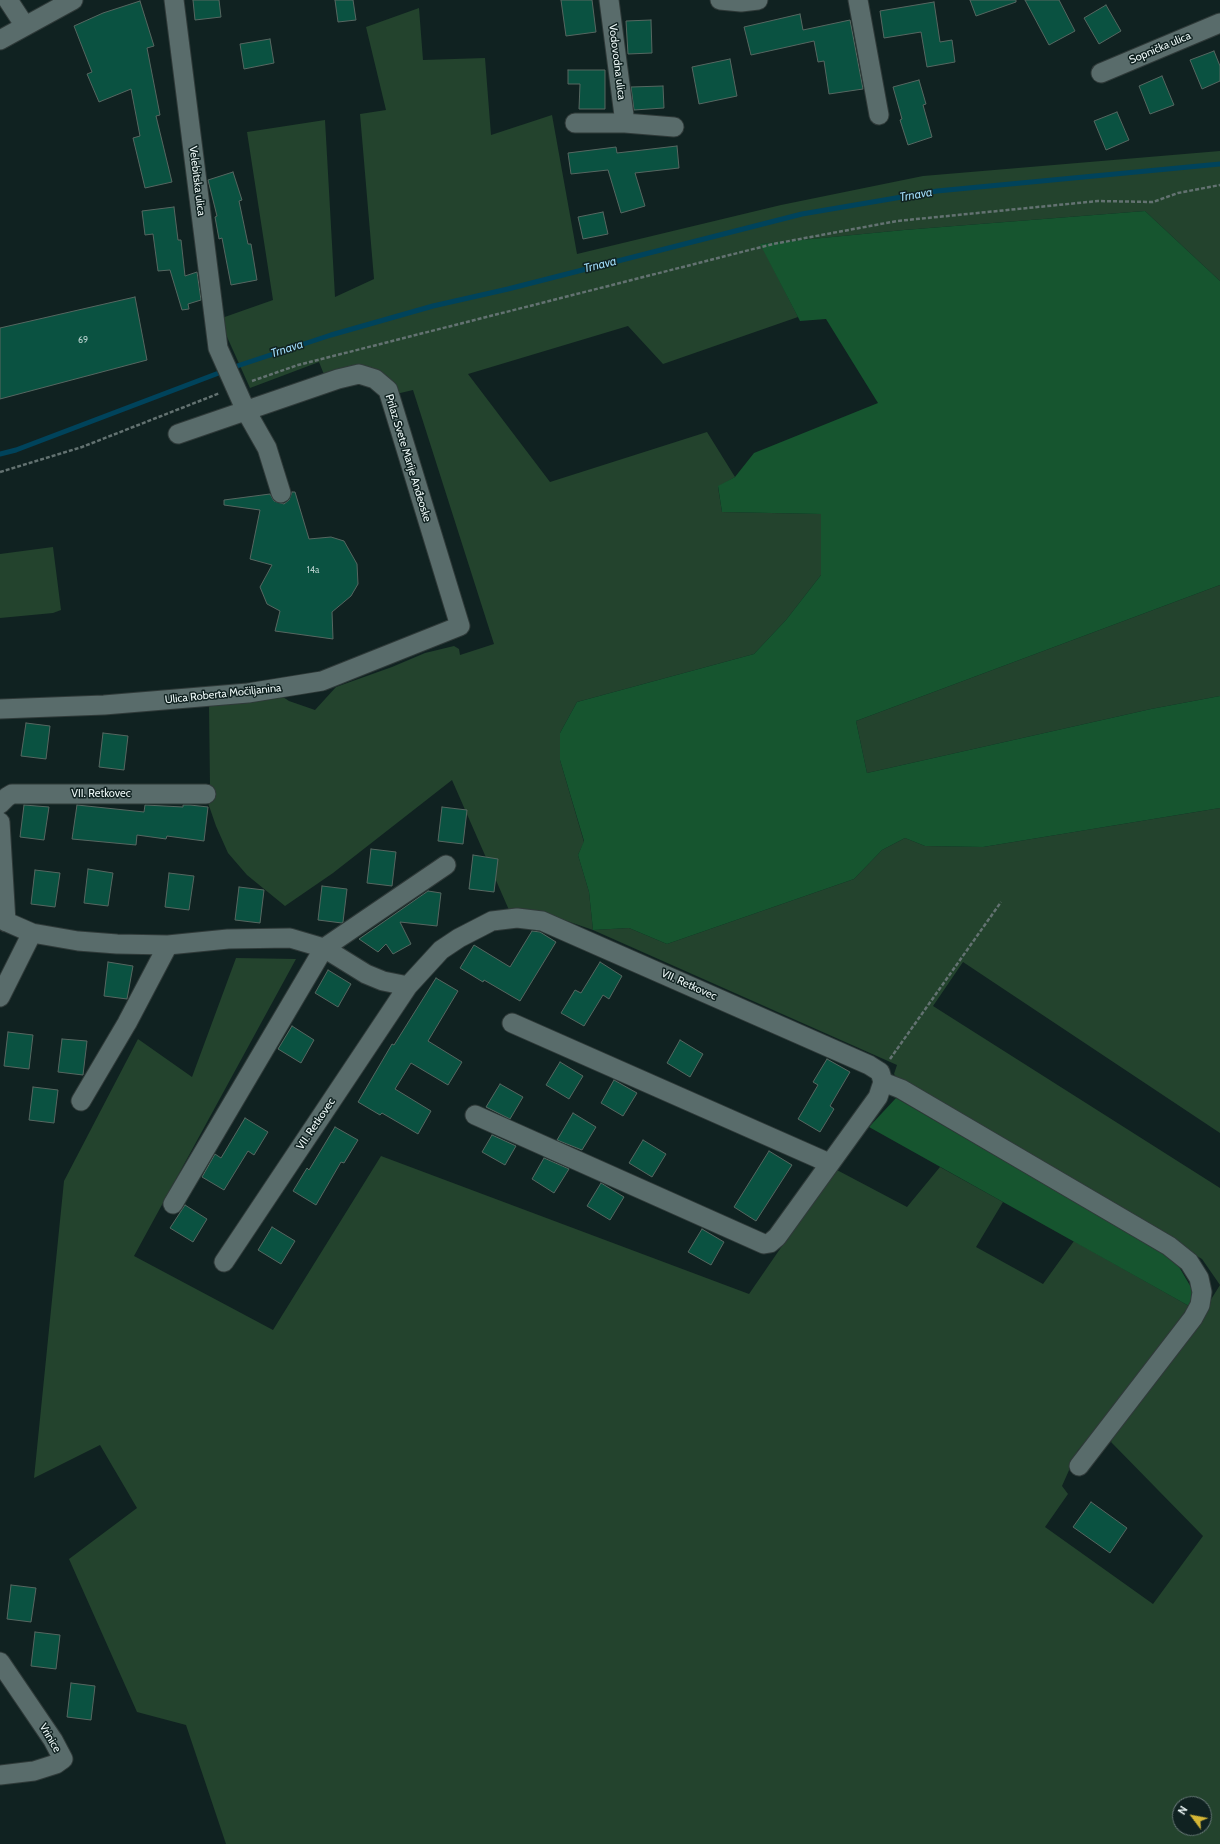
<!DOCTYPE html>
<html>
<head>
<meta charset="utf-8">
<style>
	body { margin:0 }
	#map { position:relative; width:1220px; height:1844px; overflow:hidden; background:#102221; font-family:Cabin,sans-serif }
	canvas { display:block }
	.north { position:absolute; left:1172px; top:1796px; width:40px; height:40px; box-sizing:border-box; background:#102221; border:1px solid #687877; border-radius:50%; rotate:302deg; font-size:11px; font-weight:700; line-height:16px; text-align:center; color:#edf8f7 }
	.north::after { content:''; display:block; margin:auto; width:14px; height:18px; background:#d4b635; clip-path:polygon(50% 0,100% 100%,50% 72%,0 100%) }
</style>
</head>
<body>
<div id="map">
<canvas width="1220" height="1844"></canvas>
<div class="north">N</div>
</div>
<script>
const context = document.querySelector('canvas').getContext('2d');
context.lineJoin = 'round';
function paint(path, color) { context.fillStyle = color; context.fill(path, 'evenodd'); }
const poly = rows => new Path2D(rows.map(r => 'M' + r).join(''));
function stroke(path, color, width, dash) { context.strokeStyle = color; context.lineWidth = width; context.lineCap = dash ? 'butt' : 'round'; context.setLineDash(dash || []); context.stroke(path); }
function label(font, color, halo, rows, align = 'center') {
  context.font = font + ' Cabin,sans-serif'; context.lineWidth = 3; context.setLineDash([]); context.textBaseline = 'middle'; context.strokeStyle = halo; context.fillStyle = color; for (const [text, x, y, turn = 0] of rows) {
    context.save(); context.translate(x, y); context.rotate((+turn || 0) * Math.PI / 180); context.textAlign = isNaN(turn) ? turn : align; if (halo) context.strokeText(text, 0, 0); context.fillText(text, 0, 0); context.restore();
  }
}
paint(poly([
	[419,8,423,60,485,58,491,135,552,115,577,254,781,205,923,176,1220,151,1220,281,1145,211,904,230,761,244,798,317,663,364,628,326,468,374,550,482,707,432,735,477,718,487,722,512,821,514,821,575,786,620,754,654,577,702,560,733,560,760,584,842,578,855,589,892,593,930,629,928,667,944,854,879,882,850,905,838,925,846,983,847,1220,808,1220,1133,963,962,933,1006,1220,1188,1220,1844,226,1844,186,1725,137,1712,69,1559,137,1508,100,1445,34,1478,64,1181,138,1039,192,1077,236,958,296,959,134,1256,273,1330,381,1156,749,1294,835,1169,907,1207,940,1167,1003,1202,976,1247,1043,1284,1074,1241,1189,1306,1110,1415,1078,1450,1062,1486,1068,1494,1045,1527,1153,1604,1203,1536,1111,1442,1115,1431,1182,1346,1220,1285,1202,1259,900,1082,894,1074,897,1065,593,930,541,912,509,910,452,780,333,873,285,906,247,875,228,853,216,826,207,800,210,786,209,706,270,697,283,697,289,701,315,710,336,687,392,667,425,653,454,646,459,649,460,655,494,644,413,390,396,394,380,372,365,366,351,367,325,377,319,362,250,388,219,319,273,300,247,132,325,120,335,297,374,279,360,114,386,110,366,27],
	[1180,1804,1204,1804,1204,1828,1180,1828],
	[53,547,61,610,53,613,0,618,0,554],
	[1220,585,1220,696,1151,709,867,773,856,721]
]), '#23432d');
paint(poly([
	[1145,211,1220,281,1220,585,856,721,867,773,1151,709,1220,696,1220,808,983,847,925,846,905,838,882,850,854,879,667,944,629,928,593,930,589,892,578,855,584,841,560,760,560,733,577,702,754,654,786,620,821,575,821,514,722,512,718,486,735,477,754,453,878,403,826,319,800,321,760,244,904,230],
	[896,1098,1175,1260,1195,1294,1189,1306,869,1127]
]), '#16552f');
stroke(poly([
	[231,368,331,335,433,306,508,289,802,214,937,191,1220,164],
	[0,454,16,450,224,371]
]), '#00435b', 5);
const building = poly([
	[193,0,219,0,221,17,195,20,193,0],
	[335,0,353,0,356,20,338,22,335,0],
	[561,0,592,0,596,32,566,36,561,0],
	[970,0,1016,0,1016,2,976,16,970,0],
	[1025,0,1059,0,1075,31,1049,45,1025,0],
	[140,1,154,46,147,48,160,115,156,116,172,182,145,188,133,138,140,136,131,89,99,102,87,74,92,72,74,26,103,13,140,1],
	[934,2,940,42,952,40,955,62,927,67,921,32,884,38,880,11,934,2],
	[1106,5,1121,31,1099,44,1084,18,1106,5],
	[800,14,803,30,850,20,863,89,829,94,824,61,818,62,814,41,751,55,744,27,800,14],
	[651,20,652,53,628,54,626,21,651,20],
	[270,39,274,63,244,69,240,44,270,39],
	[1214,51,1220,66,1220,81,1202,89,1190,60,1214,51],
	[730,59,737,96,699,104,692,67,730,59],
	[568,70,605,70,605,109,579,109,580,84,568,84,568,70],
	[1162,76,1174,105,1150,114,1139,86,1162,76],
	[919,80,926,104,923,105,932,137,908,145,900,120,902,119,893,87,919,80],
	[663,86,664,108,634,110,631,87,663,86],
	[1117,112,1129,140,1106,150,1094,121,1117,112],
	[677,146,679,168,635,173,645,206,621,213,608,170,571,174,568,153,616,147,617,153,677,146],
	[233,172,242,200,239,201,248,244,251,244,257,280,231,285,222,238,219,239,215,217,217,216,208,180,233,172],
	[174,207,178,240,181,240,185,276,197,272,201,300,188,304,189,309,182,310,170,270,158,271,153,234,145,235,142,211,174,207],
	[603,212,608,234,583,239,578,217,603,212],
	[135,297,147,360,0,399,0,328,135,297],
	[292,492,295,492,309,539,331,537,344,541,357,564,358,584,351,596,332,612,333,639,275,631,280,611,267,604,260,587,272,565,250,559,260,510,224,505,224,500,270,494,274,501,284,504,289,500,292,492],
	[26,723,50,726,46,759,21,756,26,723],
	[103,733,128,736,124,770,99,767,103,733],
	[24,805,49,807,44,840,20,837,24,805],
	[77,805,144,812,145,805,183,807,183,805,190,805,208,807,204,841,167,836,166,839,137,835,136,845,72,839,77,805],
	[442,807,467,810,463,844,438,841,442,807],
	[371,849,396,852,392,886,367,883,371,849],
	[473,855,498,859,494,892,469,889,473,855],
	[88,869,113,873,108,906,84,903,88,869],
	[35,870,60,873,55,907,31,904,35,870],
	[169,873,194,876,189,910,165,907,169,873],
	[322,886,347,889,343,922,342,923,318,920,322,886],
	[239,887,264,890,260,923,235,920,239,887],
	[428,891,441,893,437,926,400,922,411,944,393,954,386,944,378,952,359,939,428,891],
	[532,931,540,932,556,942,520,1001,484,980,483,982,460,968,474,945,510,967,532,931],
	[108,962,133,966,127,999,104,996,108,962],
	[600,962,622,976,609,999,603,995,584,1026,561,1013,575,990,581,993,600,962],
	[328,970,351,984,338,1007,315,993,328,970],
	[436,978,458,991,428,1041,462,1062,448,1085,411,1063,395,1089,431,1111,418,1134,382,1113,380,1115,358,1102,392,1044,394,1045,436,978],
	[292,1026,314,1040,301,1063,278,1049,292,1026],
	[8,1032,33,1035,29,1069,4,1066,8,1032],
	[62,1039,87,1041,83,1075,58,1072,62,1039],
	[680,1040,703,1054,690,1077,667,1063,680,1040],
	[827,1059,850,1072,830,1106,834,1109,820,1132,798,1119,818,1085,813,1082,827,1059],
	[560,1062,583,1076,569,1099,546,1085,560,1062],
	[614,1080,637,1093,623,1116,601,1103,614,1080],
	[500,1084,523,1097,510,1119,486,1107,500,1084],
	[33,1087,58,1090,54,1123,29,1120,33,1087],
	[573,1113,596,1127,582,1150,557,1140,573,1113],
	[245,1118,268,1132,254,1155,248,1151,224,1190,202,1177,215,1154,221,1158,245,1118],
	[335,1127,358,1140,344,1163,341,1162,316,1205,293,1191,307,1168,309,1170,335,1127],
	[492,1135,516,1146,505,1165,482,1152,492,1135],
	[643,1140,666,1154,652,1177,629,1163,643,1140],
	[769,1151,792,1165,756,1221,734,1207,769,1151],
	[544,1158,569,1169,554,1193,532,1179,544,1158],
	[601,1183,624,1197,610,1220,587,1206,601,1183],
	[185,1205,207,1219,193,1242,170,1228,185,1205],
	[272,1227,295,1241,281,1264,258,1250,272,1227],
	[702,1229,724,1242,711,1265,688,1252,702,1229],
	[1091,1502,1127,1528,1110,1553,1073,1527,1091,1502],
	[11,1585,36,1588,31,1622,7,1619,11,1585],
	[35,1632,60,1635,56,1669,31,1666,35,1632],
	[71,1683,95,1686,91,1720,67,1717,71,1683]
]);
paint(building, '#0a5241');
stroke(building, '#566761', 1);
const minor = poly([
	[8,0,25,26],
	[174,0,218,348,246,411,267,448,281,493],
	[609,0,625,123],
	[720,0,741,2,758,0],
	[858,0,879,115],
	[0,40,73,0],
	[1101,73,1220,23],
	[575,123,625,123,674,127],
	[0,709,104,705,248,693,322,681,460,626,388,390,375,379,359,374,338,379,178,434],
	[0,804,7,797,12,794,206,794],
	[0,822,6,922],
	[0,919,32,933,78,941,117,944,168,945,228,939,290,938,324,948,366,974,383,981,408,986,441,950,459,938,492,921,517,918,542,921,869,1065,880,1072,883,1082,878,1097,777,1237,770,1243,764,1244,475,1115],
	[0,997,32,933],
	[512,1023,829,1163],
	[883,1082,901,1089,1169,1246,1189,1262,1199,1278,1202,1292,1200,1305,1193,1318,1079,1466],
	[81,1101,127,1023,168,945],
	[173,1204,324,948,446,865],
	[224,1262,408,986],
	[0,1662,53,1740,63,1759,56,1764,34,1771,0,1775]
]);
stroke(minor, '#2f3a39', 21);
stroke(poly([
	[252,381,298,365,773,244,897,221,1098,201,1153,202,1178,193,1220,185],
	[0,472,82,447,220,393],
	[890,1059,1001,902]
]), '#637271', 2.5, [4, 2]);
stroke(minor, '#596c6b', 19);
label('9px', '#b4ceca', null, [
	["69",83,340],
	["14a",313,570]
]);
label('11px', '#edf8f7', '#102221', [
	["Sopnička ulica",1160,48,-23],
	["Vodovodna ulica",617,62,83],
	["Velebitska ulica",197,181,83],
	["Prilaz Svete Marije Anđeoske",408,458,73],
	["Ulica Roberta Močiljanina",223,694,-6],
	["VII. Retkovec",101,794],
	["VII. Retkovec",689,985,24],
	["VII. Retkovec",316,1124,-56],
	["Vrinice",50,1738,59]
]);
label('italic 12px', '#9ed9f6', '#102221', [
	["Trnava",916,195,-10],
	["Trnava",600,265,-14],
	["Trnava",287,349,-18]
]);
</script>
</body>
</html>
